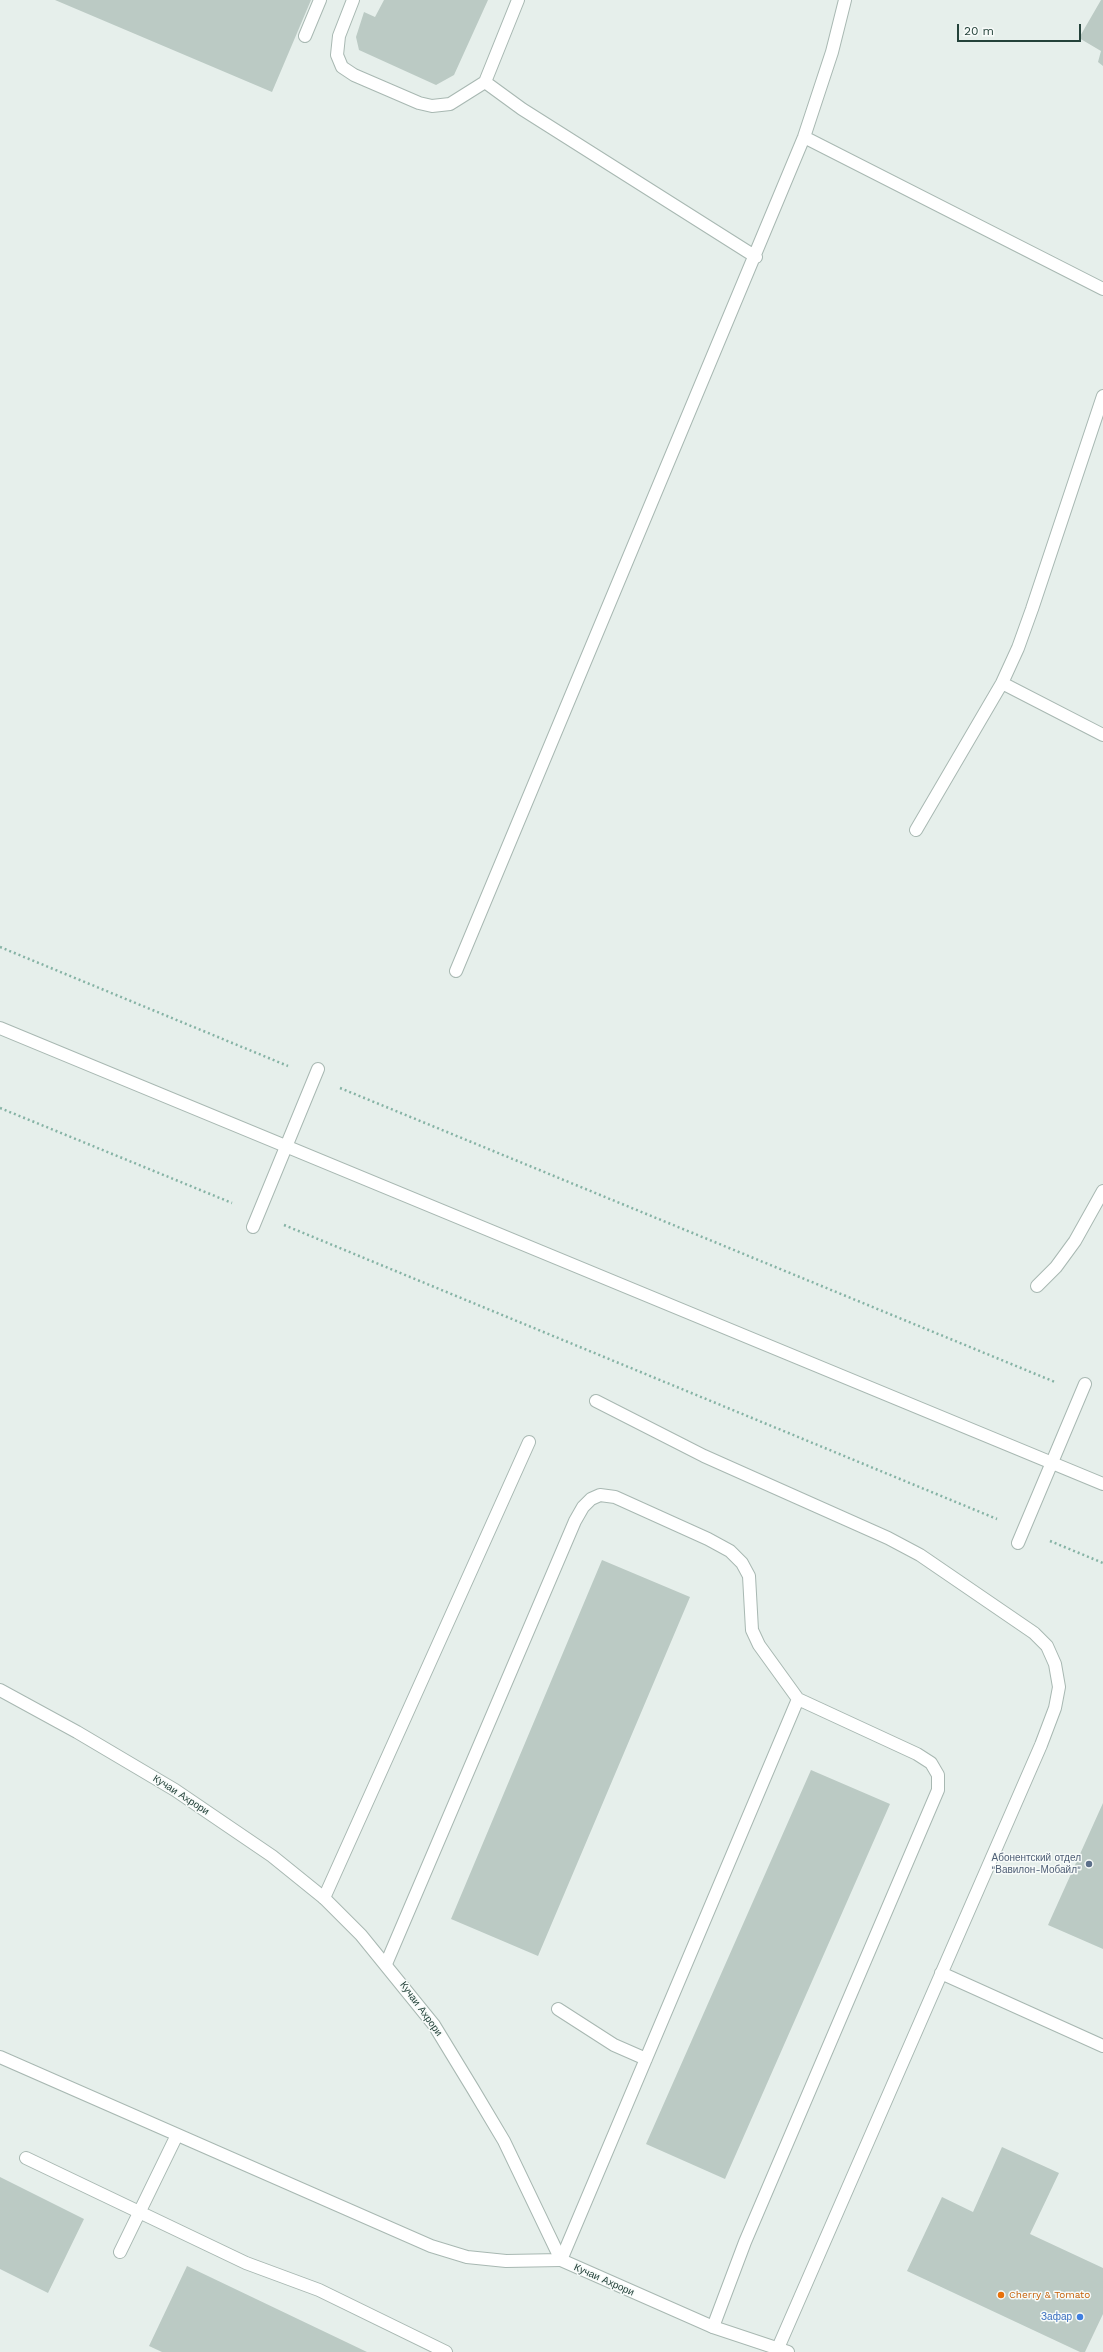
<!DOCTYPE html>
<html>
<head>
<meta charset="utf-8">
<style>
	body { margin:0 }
	#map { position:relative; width:1103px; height:2352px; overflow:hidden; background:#e6efeb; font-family:"Work Sans",sans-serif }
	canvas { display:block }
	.scale { position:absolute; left:957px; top:24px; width:124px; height:18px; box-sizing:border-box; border:2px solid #24423a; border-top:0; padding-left:5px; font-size:12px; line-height:14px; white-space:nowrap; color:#24423a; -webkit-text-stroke:3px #f7fbf9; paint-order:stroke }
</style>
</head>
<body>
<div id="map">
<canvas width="1103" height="2352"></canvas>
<div class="scale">20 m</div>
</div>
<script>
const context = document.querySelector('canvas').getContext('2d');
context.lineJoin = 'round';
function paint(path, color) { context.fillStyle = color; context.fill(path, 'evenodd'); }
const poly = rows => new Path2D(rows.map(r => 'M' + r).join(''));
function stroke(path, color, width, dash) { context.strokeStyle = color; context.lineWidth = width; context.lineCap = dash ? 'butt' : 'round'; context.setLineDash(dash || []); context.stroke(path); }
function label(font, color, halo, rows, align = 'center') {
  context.font = font + ' "Work Sans",sans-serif'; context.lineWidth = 3; context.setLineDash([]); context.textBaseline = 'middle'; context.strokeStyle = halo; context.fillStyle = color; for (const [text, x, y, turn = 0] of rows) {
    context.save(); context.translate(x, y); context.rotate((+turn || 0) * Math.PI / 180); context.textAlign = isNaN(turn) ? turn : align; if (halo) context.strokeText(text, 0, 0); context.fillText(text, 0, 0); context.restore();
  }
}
paint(poly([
	[55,0,311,0,272,92],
	[384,0,488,0,454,75,436,85,359,50,356,37,364,12,375,17],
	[1101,0,1103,0,1103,66,1098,62,1101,51,1079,38],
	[602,1560,690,1597,538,1956,451,1919],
	[811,1770,890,1804,725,2179,646,2144],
	[1103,1803,1103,1949,1048,1925],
	[1002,2147,1059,2173,1030,2234,1103,2268,1103,2314,1085,2352,1080,2352,907,2271,942,2197,973,2212],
	[0,2177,84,2219,48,2293,0,2269],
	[187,2266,367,2352,162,2352,149,2346]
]), '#bbcac4');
const service = poly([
	[353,0,339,36,337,55,342,67,354,75,419,103,432,106,450,104,485,82,518,0],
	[305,36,320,0],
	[485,82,522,109,756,257],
	[804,137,1103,289],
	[1002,683,1103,735],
	[916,830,1002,683,1018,648,1032,609,1103,396],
	[456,971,804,137,832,52,845,0],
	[253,1227,318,1069],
	[1037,1286,1056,1267,1075,1241,1103,1191],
	[596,1401,704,1456,888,1538,920,1555,1034,1633,1047,1646,1055,1664,1059,1687,1055,1708,1041,1745,778,2348],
	[1018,1543,1085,1384],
	[324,1898,529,1442],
	[386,1964,575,1521,583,1507,591,1499,600,1495,615,1497,708,1539,730,1551,742,1563,749,1576,752,1630,759,1645,798,1699,917,1754,931,1763,938,1775,938,1790,745,2242,713,2327],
	[941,1973,1103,2046],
	[558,2009,614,2045,646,2059],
	[0,2057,431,2246,467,2257,506,2261,561,2260,798,1699],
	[26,2158,246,2263,319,2290,446,2352],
	[120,2252,177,2135]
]);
const minor = poly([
	[0,1028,1103,1484],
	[0,1690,77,1732,175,1790,272,1856,324,1898,361,1935,434,2025,473,2089,504,2141,561,2260,713,2327,788,2352]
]);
stroke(service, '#a8b8b2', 14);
stroke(minor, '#a8b8b2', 14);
stroke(poly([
	[0,947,288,1066],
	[340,1088,1055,1382],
	[0,1108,232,1203],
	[284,1225,997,1519],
	[1050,1541,1103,1563]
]), '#86b3a5', 2.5, [2, 3]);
stroke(service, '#fff', 12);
stroke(minor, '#fff', 12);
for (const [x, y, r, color] of [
	[1089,1864,4,"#5c6f8a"],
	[1001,2295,4,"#e8710a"],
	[1080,2317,4,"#3f7fe0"]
]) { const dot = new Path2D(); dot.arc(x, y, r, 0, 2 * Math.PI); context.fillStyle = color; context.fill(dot); stroke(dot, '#f7fbf9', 1.5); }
label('10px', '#24423a', '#f7fbf9', [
	["Кучаи Ахрори",181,1795,33],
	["Кучаи Ахрори",421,2009,54],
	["Кучаи Ахрори",604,2280,24]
]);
label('10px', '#4e5e75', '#f7fbf9', [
	["Абонентский отдел",1081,1858],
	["\"Вавилон-Мобайл\"",1081,1870]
], 'right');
label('10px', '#c56008', '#f7fbf9', [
	["Cherry & Tomato",1009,2295]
], 'left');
label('10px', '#366cbe', '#f7fbf9', [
	["Зафар",1072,2317]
], 'right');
</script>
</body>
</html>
